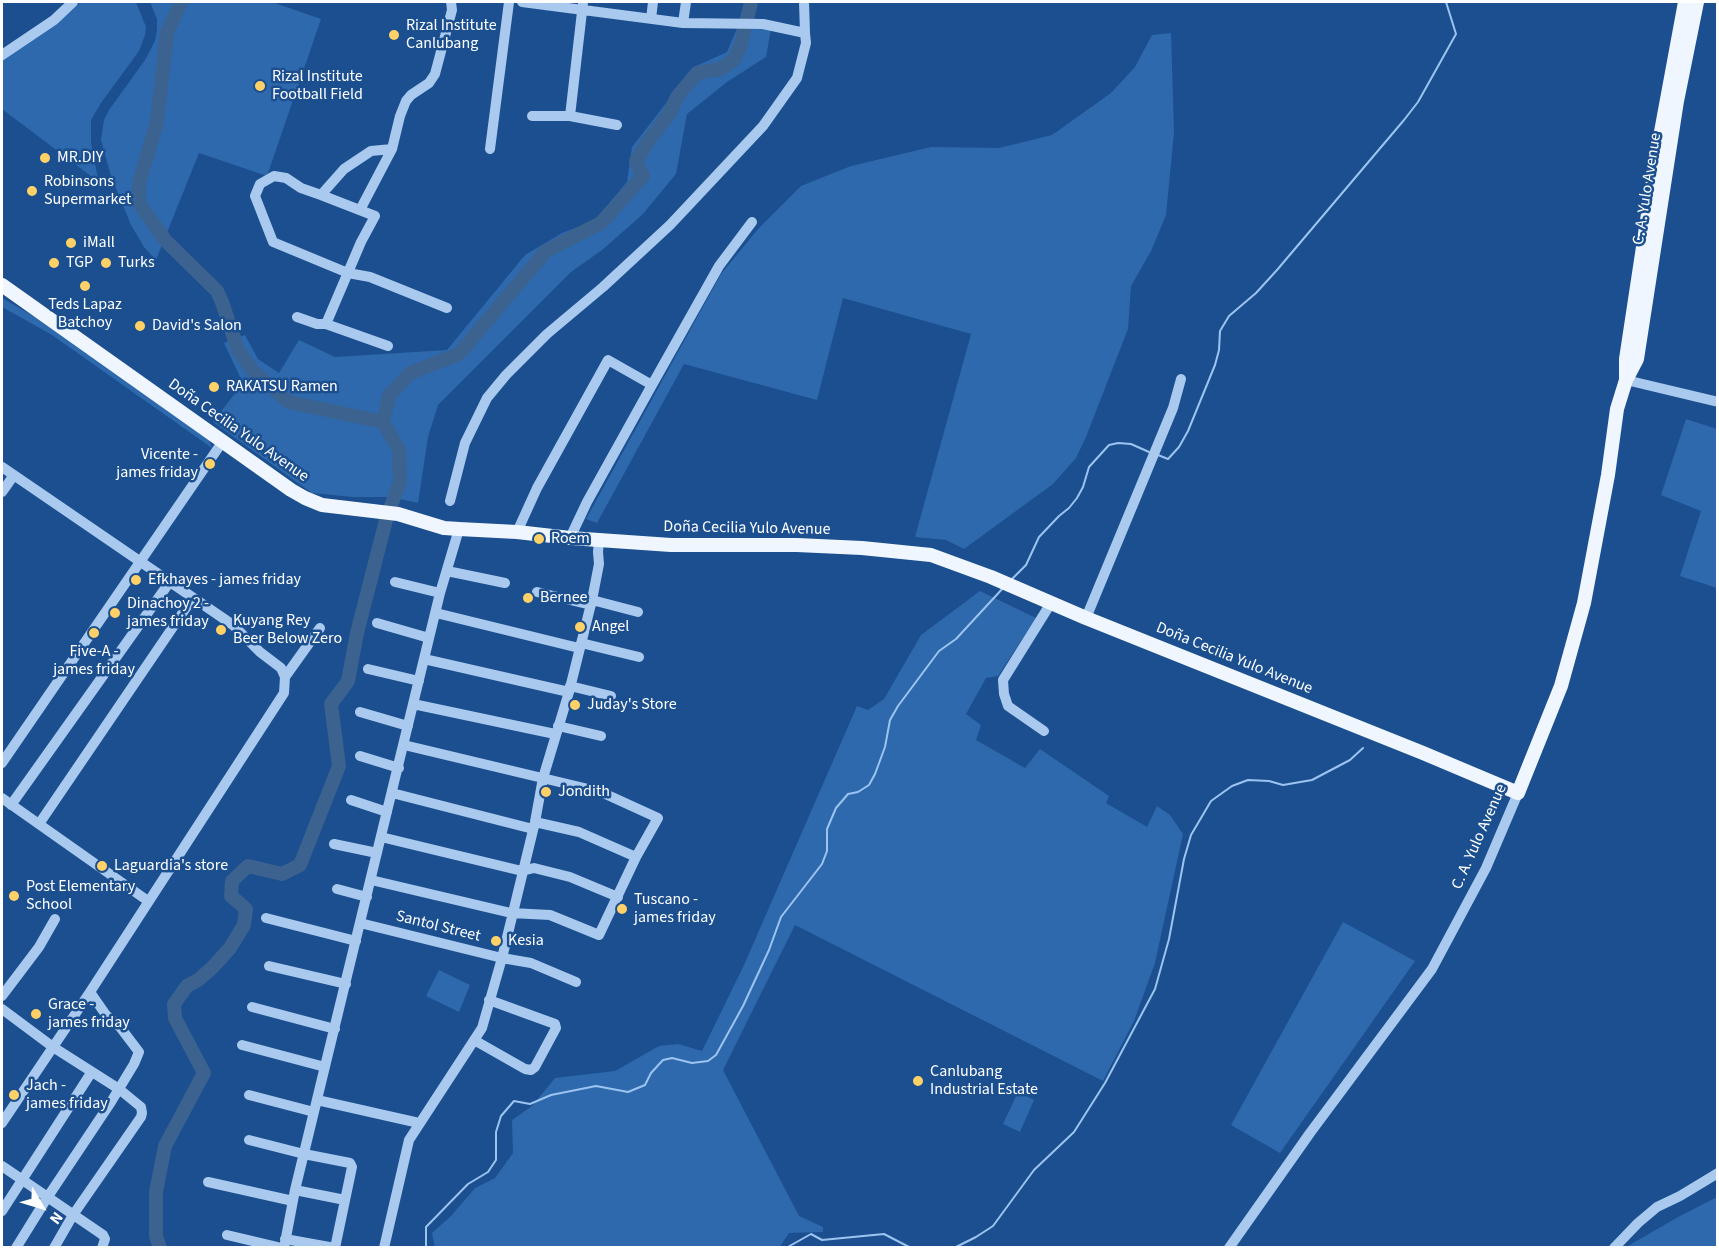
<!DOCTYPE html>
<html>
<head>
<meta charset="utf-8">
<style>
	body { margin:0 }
	#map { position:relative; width:1719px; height:1249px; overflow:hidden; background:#1b4f8f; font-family:"Source Sans 3",sans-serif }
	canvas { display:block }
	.frame { position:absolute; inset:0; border:3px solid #fff; pointer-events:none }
	.north { position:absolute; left:12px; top:1177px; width:60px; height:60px; -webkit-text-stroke:4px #1b4f8f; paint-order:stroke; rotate:128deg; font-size:16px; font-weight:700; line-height:24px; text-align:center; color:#fff }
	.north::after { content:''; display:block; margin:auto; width:21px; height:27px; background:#fff; clip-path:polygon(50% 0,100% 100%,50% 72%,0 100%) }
</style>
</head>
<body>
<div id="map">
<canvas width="1719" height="1249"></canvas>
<div class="frame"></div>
<div class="north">N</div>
</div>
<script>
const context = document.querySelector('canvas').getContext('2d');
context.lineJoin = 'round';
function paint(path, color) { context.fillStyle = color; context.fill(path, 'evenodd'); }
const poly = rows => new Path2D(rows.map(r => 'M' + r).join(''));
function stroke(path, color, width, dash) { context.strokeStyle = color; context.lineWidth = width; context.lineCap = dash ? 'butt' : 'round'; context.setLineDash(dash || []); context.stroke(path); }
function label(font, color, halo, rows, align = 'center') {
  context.font = font + ' "Source Sans 3",sans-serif'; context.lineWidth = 5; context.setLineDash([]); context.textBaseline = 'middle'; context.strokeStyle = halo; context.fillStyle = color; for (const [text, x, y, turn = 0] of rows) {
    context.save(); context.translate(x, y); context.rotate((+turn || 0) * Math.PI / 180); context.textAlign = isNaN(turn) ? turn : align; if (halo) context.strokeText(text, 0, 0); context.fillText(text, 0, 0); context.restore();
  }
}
paint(poly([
	[81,2,136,2,146,27,145,35,139,51,101,103,91,120,91,142,98,179,96,180,2,109,2,59,56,23],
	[150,2,272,2,321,19,267,176,199,153,156,260,144,247,131,225,111,176,101,140,104,120,109,110,145,60,155,41,157,29,157,19],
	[738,26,771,29,766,57,727,82,687,114,676,174,642,215,602,250,571,272,438,405,428,437,418,503,390,497,353,497,312,493,213,422,243,383,224,343,245,335,258,359,279,373,299,340,335,357,447,350,525,255,562,233,594,221,627,182,632,147,694,67,727,52],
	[1171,33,1174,132,1166,215,1151,251,1131,286,1128,329,1086,437,1076,458,1053,484,964,549,946,540,915,537,971,334,843,298,817,400,684,364,597,523,586,519,721,274,758,229,801,186,851,166,931,147,999,148,1052,135,1111,93,1135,67,1152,35],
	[2,298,56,329,209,440,212,448,52,335,2,307],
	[1686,419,1717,429,1717,588,1680,576,1701,511,1661,495],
	[980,591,1036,618,998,676,986,678,966,714,981,725,976,740,1025,768,1040,749,1109,796,1106,803,1147,827,1157,806,1170,815,1183,834,1155,963,1134,1021,1103,1081,795,925,723,1070,799,1216,823,1227,823,1232,789,1233,779,1248,435,1248,432,1233,451,1216,475,1188,495,1178,513,1153,512,1120,532,1106,555,1078,615,1071,659,1046,678,1044,702,1051,744,965,857,706,868,710,884,699,921,635],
	[1343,922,1415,961,1280,1153,1231,1125],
	[439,970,470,985,459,1012,426,996],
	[1018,1092,1034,1100,1020,1132,1003,1124],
	[1717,1197,1717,1247,1626,1247,1680,1216]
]), '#2e69ad');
stroke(poly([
	[1158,455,1168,459,1179,447,1188,431,1215,365,1219,350,1220,331,1229,316,1256,293,1277,270,1404,120,1418,102,1456,34,1446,2],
	[1010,581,1026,565,1039,537,1059,516,1069,508,1077,498,1083,487,1089,467,1109,445,1118,443,1131,444,1149,452],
	[426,1248,426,1227,468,1184,488,1172,496,1160,496,1132,501,1116,514,1101,530,1104,551,1095,596,1086,628,1092,645,1085,651,1073,663,1060,672,1058,692,1063,708,1061,716,1055,743,1006,769,950,781,917,822,864,827,851,827,829,836,808,848,794,858,792,869,785,875,774,885,747,890,720,898,706,939,651,956,639,1004,587],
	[786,1248,811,1234,822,1240,884,1234,911,1248],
	[954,1248,976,1237,993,1226,1034,1170,1074,1132,1105,1083,1155,989,1169,939,1184,859,1191,835,1211,801,1232,786,1248,780,1269,781,1283,785,1312,780,1350,760,1363,748]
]), '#9cc4f0', 2);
stroke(poly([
	[383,422,389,396,410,373,459,354,546,251,601,223,643,176,636,161,649,140,669,114,677,97,697,73,720,69,734,60,741,44,751,2],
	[160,1248,156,1236,156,1192,165,1146,204,1073,175,1018,174,1004,187,986,198,980,213,967,230,948,244,925,246,909,231,896,232,881,248,866,282,874,300,865,339,766,331,704,348,681,357,633,386,520,400,481,399,450,383,422,289,402,254,372,238,350,222,302,217,291,166,241,139,203,139,183,157,122,167,33,181,2]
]), '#3c6290', 14);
stroke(poly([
	[804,2,805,33],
	[651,19,653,2],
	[683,23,686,2],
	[2,55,54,20,73,2],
	[532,116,570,116,617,125],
	[570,116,583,3],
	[490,149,509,2],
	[321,195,301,188,286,178,274,176,260,184,255,196,273,242,348,273,370,277,447,308],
	[360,210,392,149],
	[297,317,317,324,326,324,361,242,375,216,321,195,344,169,371,151,392,149,400,116,406,101,411,95,429,83,435,74,452,10,451,2],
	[326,324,388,346],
	[1626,380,1718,402],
	[652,385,719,266,752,222],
	[2,467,233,625,260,652,281,668,285,677],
	[2,492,14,475],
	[450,501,465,443,487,398,506,375,547,334,603,287,670,225,763,126,797,78,806,43,805,33,763,24,683,23,522,2],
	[517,532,537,488,608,360,652,385,587,502,570,538],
	[447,571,505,583],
	[395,582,440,593],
	[537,592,591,605],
	[592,600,638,612],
	[436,613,579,648],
	[1086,618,1173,408,1181,379],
	[377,623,429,638],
	[581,643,639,657],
	[424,659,569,692],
	[368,669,419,681],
	[570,686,611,696],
	[413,704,555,734],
	[360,712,408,726],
	[558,726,601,736],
	[1044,731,1008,706,1004,694,1003,680,1051,603],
	[404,745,601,792,658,818,636,857,579,832,535,822],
	[360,756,399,768],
	[2,763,223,441],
	[392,793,533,829],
	[2,798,148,901],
	[351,800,387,812],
	[11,805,169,583],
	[39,824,192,599],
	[381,837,522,871,534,868,570,877,618,897],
	[334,844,377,853],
	[371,880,511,913,550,915,599,935,636,857],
	[337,889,367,897],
	[266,918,356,941],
	[360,923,502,958,531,963,576,982],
	[269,966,346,984],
	[2,996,39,947,55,919],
	[252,1007,335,1029],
	[2,1009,53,1047,119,1089,141,1107,142,1113,141,1117,73,1215,54,1248],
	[474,1040,525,1069,531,1070,535,1067,556,1028,555,1024,489,1000],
	[242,1045,325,1067],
	[249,1095,314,1112],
	[317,1100,419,1123],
	[2,1123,90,992,284,693,285,677,320,628],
	[249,1140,304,1154,350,1163,352,1167,335,1248],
	[2,1166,103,1235,105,1239,102,1248],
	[208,1182,293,1201],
	[295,1190,345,1200],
	[2,1211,91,1073],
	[227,1235,282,1248],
	[285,1239,335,1248],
	[16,1248,47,1198,111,1102,134,1064,139,1052,120,1027,106,1015,90,992],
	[284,1248,295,1190,440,593,459,529],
	[384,1248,409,1140,482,1028,502,958,535,822,543,778,569,692,592,600,599,564,598,552,599,540],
	[1229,1248,1310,1133,1432,969,1486,868,1518,793],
	[1614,1248,1638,1223,1657,1207,1680,1196,1718,1173]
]), '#a9c9ee', 10);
stroke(poly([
	[2,285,291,490,305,498,322,505,398,514,444,528,459,529,517,532,570,538,671,545,797,545,862,548,931,555,991,577,1086,618,1423,753,1518,793,1561,686,1584,603,1608,475,1617,409,1626,380,1637,359,1677,101,1697,2],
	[1626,378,1626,359,1658,148,1685,2]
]), '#f0f6ff', 14);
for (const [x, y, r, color] of [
	[394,35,6,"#ffd166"],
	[260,86,6,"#ffd166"],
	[45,158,6,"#ffd166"],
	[32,191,6,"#ffd166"],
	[71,243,6,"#ffd166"],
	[54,263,6,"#ffd166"],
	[106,263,6,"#ffd166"],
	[85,286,6,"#ffd166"],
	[140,326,6,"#ffd166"],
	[214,387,6,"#ffd166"],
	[210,464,6,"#ffd166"],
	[539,539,6,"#ffd166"],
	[136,580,6,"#ffd166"],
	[528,598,6,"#ffd166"],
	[115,613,6,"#ffd166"],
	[580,627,6,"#ffd166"],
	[221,630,6,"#ffd166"],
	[94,633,6,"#ffd166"],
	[575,705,6,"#ffd166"],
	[546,792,6,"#ffd166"],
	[102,866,6,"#ffd166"],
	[14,896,6,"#ffd166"],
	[622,909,6,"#ffd166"],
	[496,941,6,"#ffd166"],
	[36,1014,6,"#ffd166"],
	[918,1081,6,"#ffd166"],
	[14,1095,6,"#ffd166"]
]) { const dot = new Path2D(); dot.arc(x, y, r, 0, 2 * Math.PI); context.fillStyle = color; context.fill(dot); stroke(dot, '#1b4f8f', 2); }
label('16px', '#fff', '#1b4f8f', [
	["Rizal Institute",406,26],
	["Canlubang",406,44],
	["Rizal Institute",272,77],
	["Football Field",272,95],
	["MR.DIY",57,158],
	["Robinsons",44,182],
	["Supermarket",44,200],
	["iMall",83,243],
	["TGP",66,263],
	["Turks",118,263],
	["Teds Lapaz",85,305,"center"],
	["Batchoy",85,323,"center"],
	["David's Salon",152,326],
	["RAKATSU Ramen",226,387],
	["Vicente -",198,455,"right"],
	["james friday",198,473,"right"],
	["Roem",551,539],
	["Efkhayes - james friday",148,580],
	["Bernee",540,598],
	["Dinachoy 2 -",127,604],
	["james friday",127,622],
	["Kuyang Rey",233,621],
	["Beer Below Zero",233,639],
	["Angel",592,627],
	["Five-A -",94,652,"center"],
	["james friday",94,670,"center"],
	["Juday's Store",587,705],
	["Jondith",558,792],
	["Laguardia's store",114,866],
	["Post Elementary",26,887],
	["School",26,905],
	["Tuscano -",634,900],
	["james friday",634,918],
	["Kesia",508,941],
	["Grace -",48,1005],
	["james friday",48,1023],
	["Canlubang",930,1072],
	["Industrial Estate",930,1090],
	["Jach -",26,1086],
	["james friday",26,1104]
], 'left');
label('16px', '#fff', '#1b4f8f', [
	["C. A. Yulo Avenue",1648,189,-81],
	["Doña Cecilia Yulo Avenue",238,431,35],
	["Doña Cecilia Yulo Avenue",747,529,1],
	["Doña Cecilia Yulo Avenue",1234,659,22],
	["C. A. Yulo Avenue",1480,837,-66],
	["Santol Street",438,927,14]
]);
</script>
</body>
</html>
